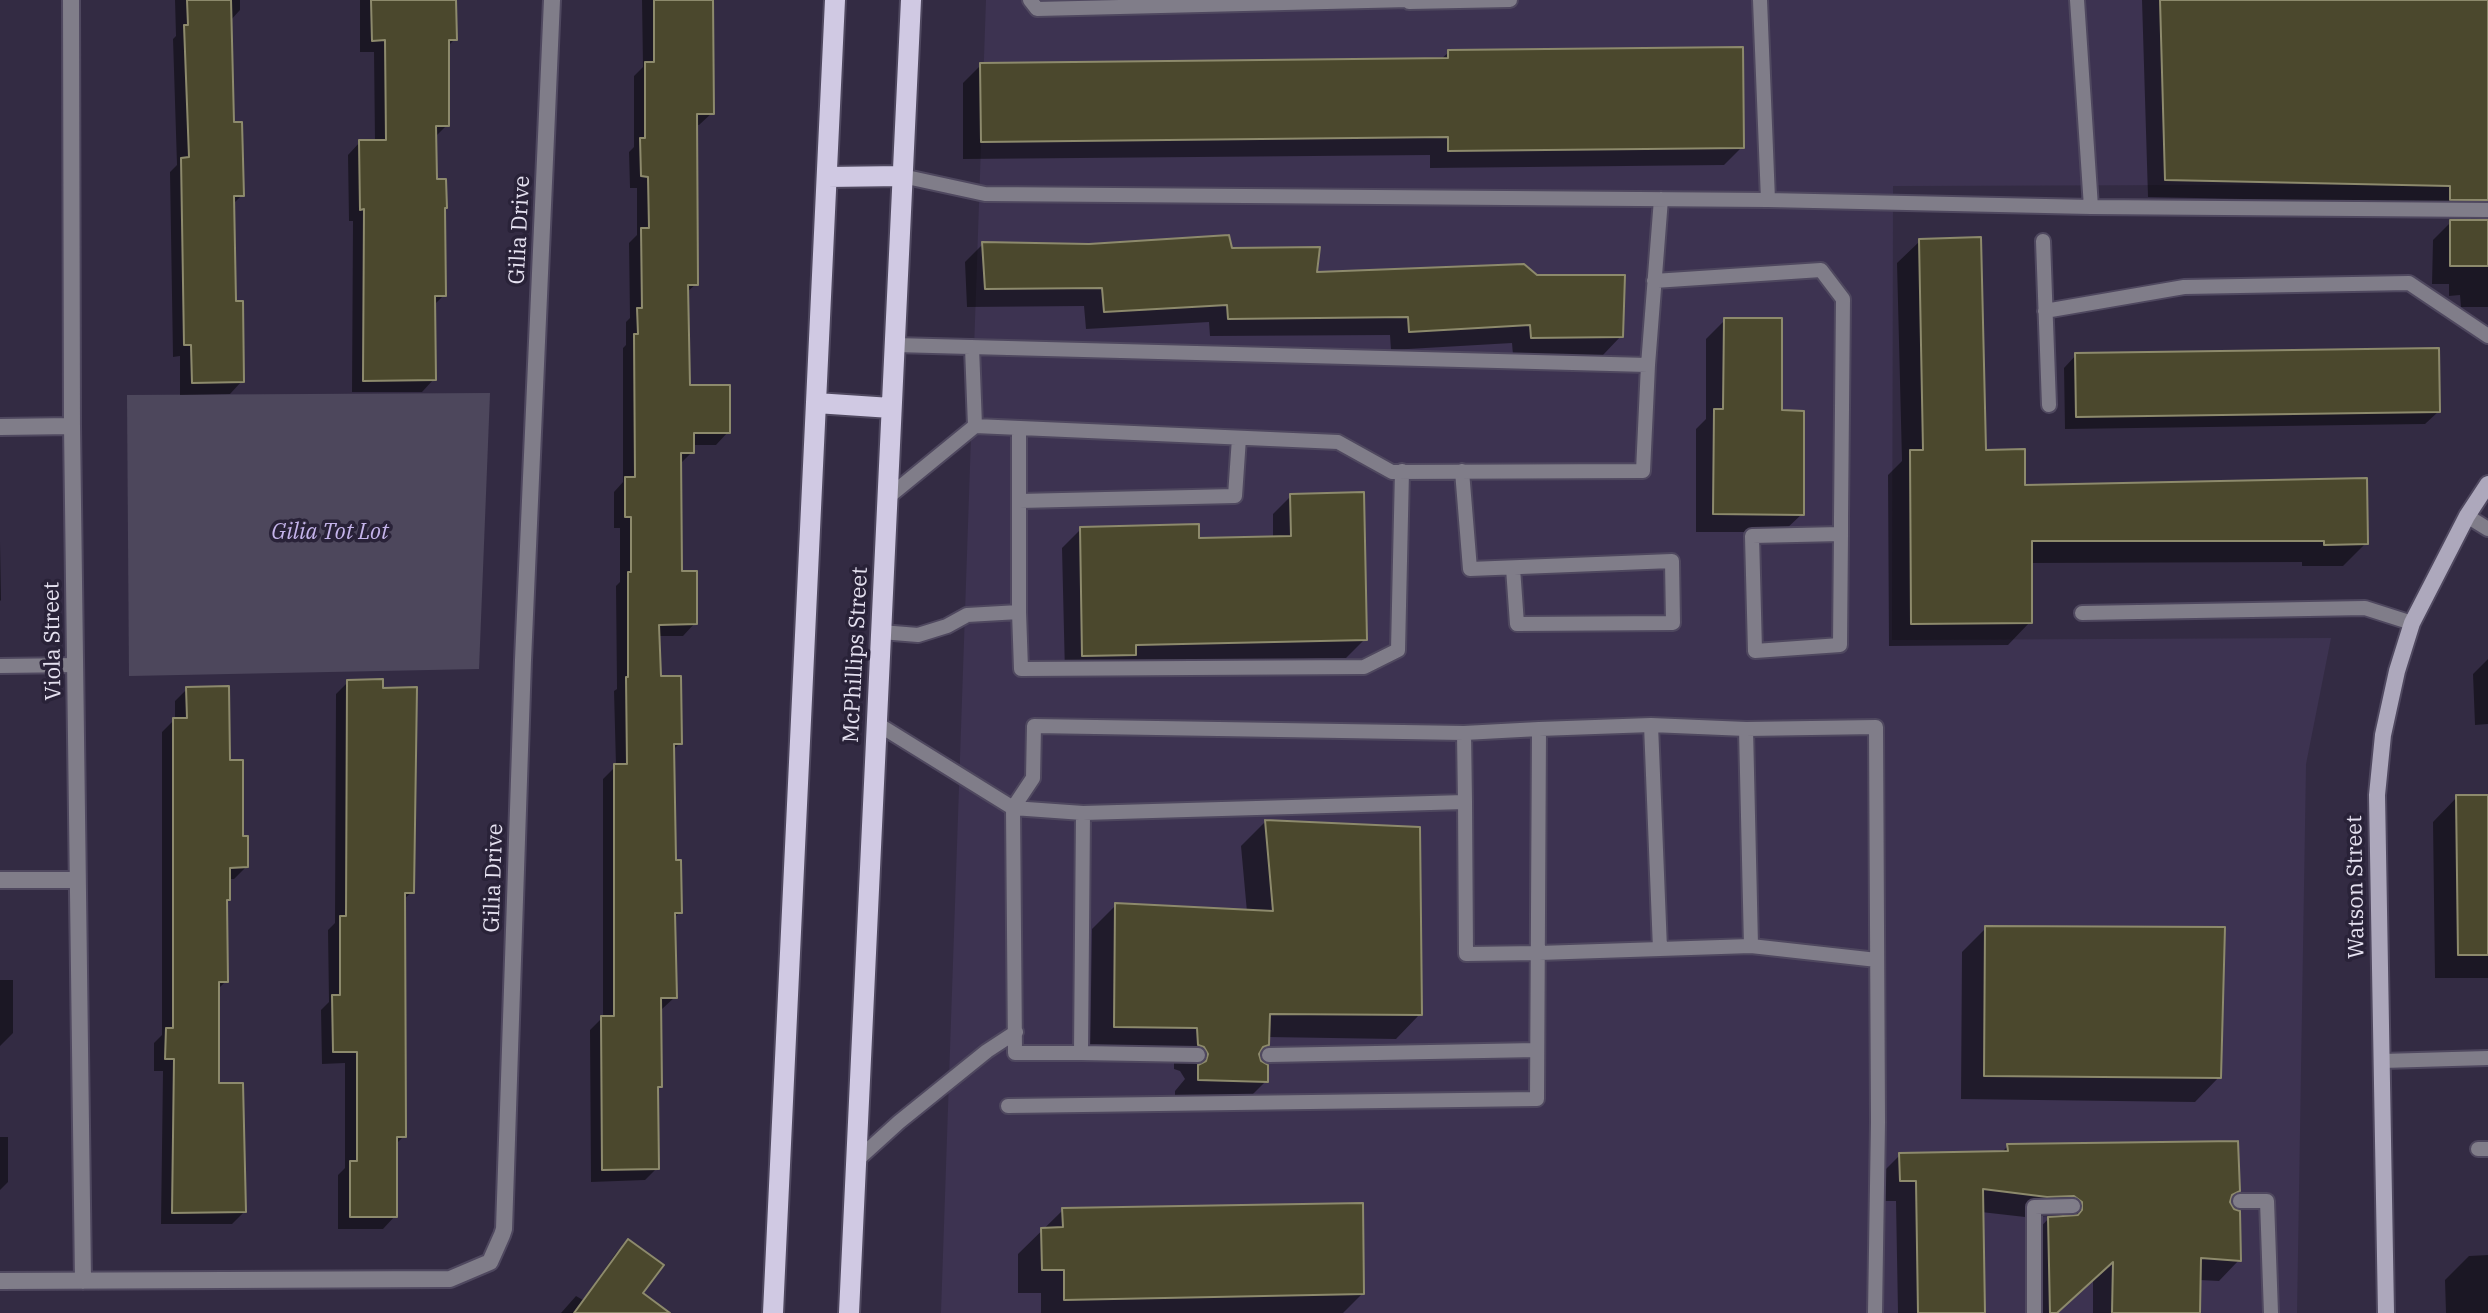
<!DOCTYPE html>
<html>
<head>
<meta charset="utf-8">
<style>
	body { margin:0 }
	canvas { display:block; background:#332b43 }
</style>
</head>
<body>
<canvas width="2488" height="1313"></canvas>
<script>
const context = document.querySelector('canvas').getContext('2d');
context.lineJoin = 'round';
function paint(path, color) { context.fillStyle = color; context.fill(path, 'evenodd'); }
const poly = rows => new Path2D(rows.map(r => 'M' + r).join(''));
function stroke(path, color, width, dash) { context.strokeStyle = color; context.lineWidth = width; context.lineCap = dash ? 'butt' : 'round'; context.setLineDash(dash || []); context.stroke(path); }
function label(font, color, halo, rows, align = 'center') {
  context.font = font + ' "IBM Plex Serif",serif'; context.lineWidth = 7; context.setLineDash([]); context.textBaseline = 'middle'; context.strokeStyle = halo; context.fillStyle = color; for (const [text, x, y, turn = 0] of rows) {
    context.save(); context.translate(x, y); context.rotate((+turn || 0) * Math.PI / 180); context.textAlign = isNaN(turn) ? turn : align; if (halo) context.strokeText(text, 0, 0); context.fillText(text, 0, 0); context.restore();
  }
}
paint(poly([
	[986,0,2488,0,2488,184,1893,186,1892,640,2331,638,2306,764,2297,1313,941,1313]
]), '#3d3351');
paint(poly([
	[490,393,479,669,129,676,127,395]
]), '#4d475c');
paint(poly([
	[175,0,240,0,240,10,230,21,232,124,242,195,232,205,234,304,242,381,230,394,180,395,180,356,173,357,170,172,177,165,173,39,176,36],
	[360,0,455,0,455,39,447,47,447,125,434,138,444,295,433,306,434,379,422,392,352,392,353,221,349,221,348,155,360,142,375,142,374,52,360,52],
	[642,0,711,0,712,113,699,125,695,125,696,284,686,293,688,387,728,432,716,445,692,445,692,452,679,465,680,573,695,623,683,636,657,636,659,678,680,743,672,751,674,862,680,912,674,918,675,997,662,1009,659,1009,660,1086,656,1091,657,1168,645,1180,591,1182,590,1030,603,1017,603,779,616,766,614,691,617,689,616,586,620,582,620,528,614,528,614,492,623,482,623,348,626,345,626,322,630,318,629,243,637,235,637,188,630,188,629,152,634,147,634,76,643,67],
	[2142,0,2488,0,2488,307,2461,307,2460,295,2449,296,2449,284,2432,284,2433,240,2451,222,2471,221,2471,218,2433,217,2433,203,2148,197],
	[1449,52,1742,147,1724,165,1430,168,1430,155,963,159,963,83,981,65,1440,60],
	[1920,241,1984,452,2023,487,2366,543,2343,566,2302,566,2302,562,2030,563,2030,622,2008,645,1889,646,1888,475,1902,461,1897,263],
	[983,244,1231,250,1315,274,1621,336,1603,355,1513,355,1512,343,1391,350,1390,335,1210,336,1209,322,1086,329,1084,306,967,307,965,262],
	[1725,320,1780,412,1802,514,1783,532,1696,532,1696,429,1706,419,1706,339],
	[2076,355,2438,412,2425,424,2065,429,2064,368],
	[1291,496,1364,640,1346,658,1126,663,1065,674,1062,548,1081,529,1197,540,1273,538,1273,514],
	[0,541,1,600,0,601],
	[2488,659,2488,724,2475,725,2473,674],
	[348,682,412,892,403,900,404,1136,395,1145,395,1216,383,1229,338,1229,338,1175,345,1168,345,1063,322,1064,321,1010,329,1002,328,930,335,923,336,694],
	[187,689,228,762,246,867,234,879,228,879,228,899,225,903,226,981,217,990,217,1085,244,1212,232,1224,161,1224,163,1071,154,1071,154,1043,162,1035,162,732,175,719,175,701],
	[2457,797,2488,797,2488,978,2435,978,2433,822],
	[1265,822,1420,1014,1396,1039,1267,1037,1267,1044,1257,1054,1266,1081,1242,1105,1175,1104,1175,1091,1185,1079,1180,1071,1174,1069,1174,1051,1090,1051,1092,929,1116,905,1247,912,1241,846],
	[1986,928,2219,1077,2195,1102,1961,1099,1962,952],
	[0,980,13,980,13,1033,0,1046],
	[0,1137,8,1137,8,1182,0,1190],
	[2008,1146,2238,1190,2229,1199,2239,1260,2219,1281,2199,1280,2198,1313,2093,1313,2093,1280,2057,1313,2030,1313,2028,1240,2051,1216,2025,1217,1981,1212,1983,1313,1898,1313,1896,1201,1879,1201,1879,1176,1900,1155,2001,1153],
	[1063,1210,1362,1294,1343,1313,1041,1313,1041,1293,1018,1293,1018,1254],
	[628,1241,641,1294,661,1313,561,1313,576,1296,583,1300,616,1253],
	[2488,1255,2488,1313,2446,1313,2445,1280,2469,1256]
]), '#0007');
const building = poly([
	[187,0,231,0,234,122,242,122,244,196,234,196,236,301,243,301,244,382,192,383,191,345,184,345,181,158,189,157,184,25,188,25,187,0],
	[371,0,456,0,457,40,449,40,449,126,436,126,437,179,446,179,447,208,445,208,446,296,435,296,436,380,363,381,364,209,360,210,359,140,386,140,385,40,372,41,371,0],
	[654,0,713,0,714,114,697,114,698,285,688,285,690,385,730,385,730,433,694,433,694,453,681,453,682,571,697,571,697,624,659,625,661,676,681,676,682,744,674,744,676,860,681,860,682,913,675,913,677,998,661,998,662,1087,658,1087,659,1169,602,1170,601,1016,614,1016,614,764,627,764,626,677,628,677,628,572,631,572,631,517,625,517,625,477,635,477,634,334,638,334,637,308,642,308,641,228,649,228,648,177,641,176,640,138,645,138,645,62,654,62,654,0],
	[2160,0,2488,0,2488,200,2450,200,2450,186,2165,180,2160,0],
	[1743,47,1744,148,1448,151,1448,137,981,142,980,63,1448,58,1448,50,1743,47],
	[2450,220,2488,220,2488,266,2450,266,2450,220],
	[1229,235,1232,248,1320,247,1317,272,1524,264,1537,275,1625,275,1623,337,1531,338,1530,325,1409,332,1408,317,1228,319,1227,305,1104,312,1102,288,985,289,982,242,1089,244,1229,235],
	[1981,237,1986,450,2025,449,2025,485,2367,478,2368,544,2324,545,2324,541,2032,541,2032,623,1911,624,1910,450,1923,450,1919,239,1981,237],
	[1724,318,1782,318,1782,410,1804,411,1804,515,1713,514,1714,409,1723,409,1724,318],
	[2439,348,2440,412,2076,417,2075,353,2439,348],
	[1364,492,1367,640,1136,645,1136,655,1082,656,1080,527,1199,524,1199,538,1291,536,1290,494,1364,492],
	[383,679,383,688,417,687,414,893,405,893,406,1137,397,1137,397,1217,350,1217,350,1161,357,1161,357,1052,333,1052,332,995,340,995,340,916,346,916,347,680,383,679],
	[229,686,230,760,243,760,243,836,248,836,248,867,230,868,230,900,227,900,228,982,219,982,219,1083,243,1083,246,1212,172,1213,174,1059,165,1059,166,1028,173,1028,173,718,187,718,186,687,229,686],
	[2456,795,2488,795,2488,955,2458,955,2456,795],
	[1265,820,1420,827,1422,1015,1270,1014,1269,1045,1263,1047,1259,1054,1261,1061,1268,1065,1268,1082,1198,1080,1198,1065,1206,1061,1208,1054,1204,1047,1198,1045,1197,1028,1114,1027,1115,903,1273,911,1265,820],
	[1985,926,2225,927,2221,1078,1984,1076,1985,926],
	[2238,1141,2240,1191,2232,1195,2230,1202,2234,1209,2240,1211,2241,1261,2201,1258,2200,1313,2112,1313,2113,1262,2057,1313,2050,1313,2048,1217,2078,1215,2082,1210,2082,1202,2074,1196,2047,1197,1983,1189,1985,1313,1918,1313,1916,1181,1900,1181,1899,1153,2008,1151,2007,1144,2238,1141],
	[1363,1203,1364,1294,1064,1300,1064,1270,1042,1270,1041,1228,1063,1227,1062,1208,1363,1203],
	[628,1239,664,1265,643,1293,670,1313,574,1313,628,1239]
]);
paint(building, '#4b482d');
stroke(building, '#8d8a6c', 2);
const lane = poly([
	[1030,0,1037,9,1409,0],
	[1760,0,1768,200,2091,207],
	[2077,0,2091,207,2488,210],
	[1409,2,1510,0],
	[902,176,985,194,1768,200],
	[2043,241,2049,405],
	[1654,281,1821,270,1843,299,1841,518,1841,534,1840,645,1755,651,1752,536,1841,534],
	[2045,311,2184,287,2409,283,2488,336],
	[972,347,975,426],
	[1648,365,1661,199],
	[1019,428,1019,612],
	[1462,471,1470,569,1672,561,1673,623,1517,624,1513,568],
	[887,498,975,426,1338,442,1392,472,1643,471,1648,365,895,345],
	[1019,501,1235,496,1239,438],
	[2467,516,2488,529],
	[2082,613,2365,608,2412,623],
	[881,632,918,635,947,626,967,615,1019,612,1021,669,1364,667,1398,650,1402,471],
	[0,666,76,665],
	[876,723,1013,808,1083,813,1081,1053,1015,1053,1013,808,1033,778,1034,726,1464,733,1539,729,1537,1099,1008,1106],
	[1539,729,1651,725],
	[1746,729,1876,727,1878,1122,1875,1313],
	[1464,733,1465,802],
	[1083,813,1465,802,1466,954,1539,953,1751,946,1746,729,1651,725,1660,949],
	[1751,946,1877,960],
	[1081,1053,1198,1055],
	[1269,1055,1537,1050],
	[2382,1061,2488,1058],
	[2478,1149,2488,1149],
	[856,1161,899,1122,987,1051,1016,1032],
	[2240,1201,2267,1201,2271,1313],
	[2034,1313,2034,1207,2073,1206]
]);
const street = poly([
	[71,0,72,426,83,1281],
	[0,427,72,426],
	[0,880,77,880],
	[0,1281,450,1279,490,1262,502,1235,504,1229,523,660,552,0]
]);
const secondary = poly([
	[2386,1313,2377,795,2383,735,2397,671,2412,623,2467,516,2488,484]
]);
const primary = poly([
	[827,177,902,176],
	[816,403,891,408],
	[773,1313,835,0],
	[849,1313,911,0]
]);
stroke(lane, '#4f485f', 18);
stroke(street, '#4f485f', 20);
stroke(secondary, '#4f485f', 20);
stroke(primary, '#4f485f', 24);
stroke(lane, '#807d89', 14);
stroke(street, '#807d89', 16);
stroke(secondary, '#ada8bc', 16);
stroke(primary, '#d0c9e3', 20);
label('22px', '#e5e1f0', '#292238', [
	["Gilia Drive",520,230,-87],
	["Viola Street",53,641,-91],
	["McPhillips Street",856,655,-87],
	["Gilia Drive",494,878,-88],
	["Watson Street",2356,887,-91]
]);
label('italic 22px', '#c5b4eb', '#292238', [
	["Gilia Tot Lot",330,533]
]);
</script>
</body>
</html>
